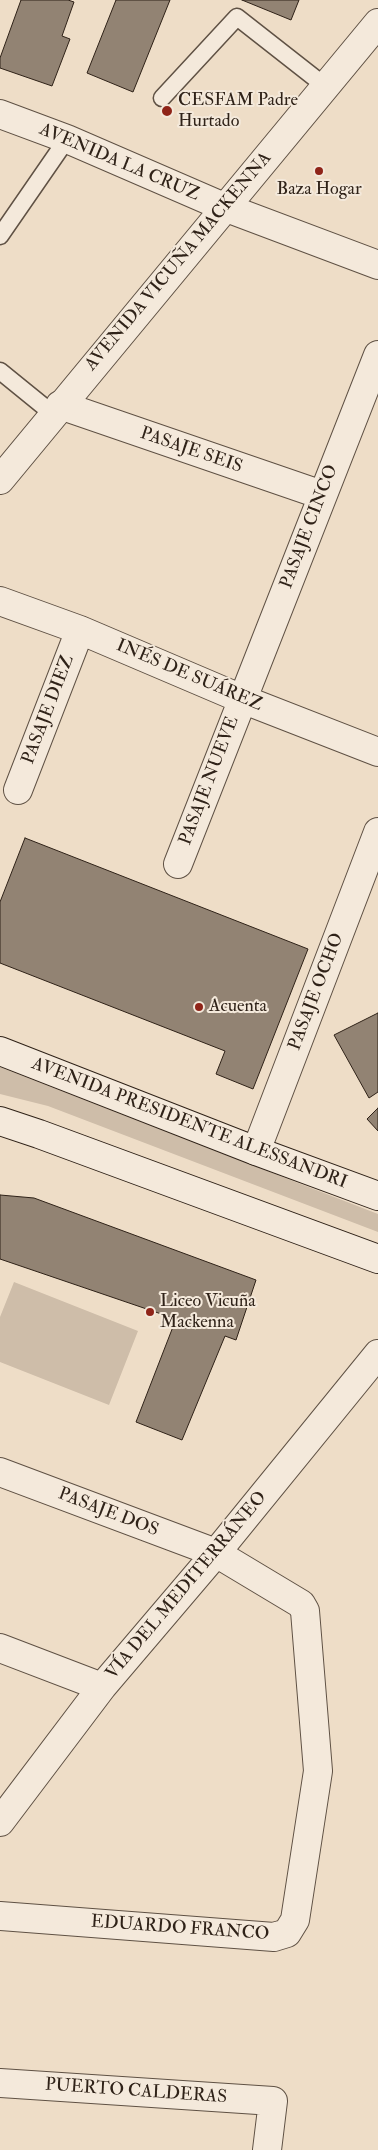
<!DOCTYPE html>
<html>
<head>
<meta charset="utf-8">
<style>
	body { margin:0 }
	canvas { display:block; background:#eeddc7 }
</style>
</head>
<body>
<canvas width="378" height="2150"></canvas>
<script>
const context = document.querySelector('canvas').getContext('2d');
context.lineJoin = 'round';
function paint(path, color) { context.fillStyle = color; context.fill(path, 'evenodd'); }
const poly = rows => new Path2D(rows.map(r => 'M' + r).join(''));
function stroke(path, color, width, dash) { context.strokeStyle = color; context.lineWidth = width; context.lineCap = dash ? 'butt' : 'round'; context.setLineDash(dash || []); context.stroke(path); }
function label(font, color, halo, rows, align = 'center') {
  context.font = font + ' "IM FELL Double Pica",serif'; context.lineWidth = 4; context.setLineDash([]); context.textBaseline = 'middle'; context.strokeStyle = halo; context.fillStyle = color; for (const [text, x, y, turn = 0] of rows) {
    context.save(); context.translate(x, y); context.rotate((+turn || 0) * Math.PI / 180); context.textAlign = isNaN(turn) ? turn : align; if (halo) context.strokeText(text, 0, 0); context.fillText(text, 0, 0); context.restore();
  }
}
paint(poly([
	[0,1067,378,1214,378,1232,48,1106,0,1094],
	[14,1282,138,1331,109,1405,0,1362,0,1317]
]), '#cebda9');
const building = poly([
	[21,0,68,0,74,2,62,36,70,39,52,86,0,68,0,58,21,0],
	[116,0,170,0,133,92,87,73,116,0],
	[242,0,299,0,291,20,242,0],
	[25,838,308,949,253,1089,216,1074,225,1051,0,963,0,902,25,838],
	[378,1013,378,1092,369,1098,334,1035,378,1013],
	[378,1108,378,1131,367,1119,378,1108],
	[0,1195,34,1198,256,1280,236,1340,225,1336,182,1440,136,1422,176,1319,0,1259,0,1195]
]);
paint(building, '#928373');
stroke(building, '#2f2218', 1);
const service = poly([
	[162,98,237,17,325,86],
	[0,236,67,139],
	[0,371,53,414]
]);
const minor = poly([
	[0,114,67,139,224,207,378,265],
	[60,405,322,495],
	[0,601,80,630,242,699,378,752],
	[18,790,80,630],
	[178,864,378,355],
	[256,1151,378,832],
	[0,1472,216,1553,301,1604,305,1611,318,1771,295,1920,287,1933,274,1937,0,1916],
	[0,1648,102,1687],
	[0,1822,102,1687,216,1553,378,1354],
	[0,2083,273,2101,267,2150]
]);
const tertiary = poly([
	[0,480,378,23]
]);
const secondary = poly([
	[0,1051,256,1151,378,1196],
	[0,1121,39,1134,378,1259]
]);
stroke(service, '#5f5144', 19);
stroke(minor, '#5f5144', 30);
stroke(tertiary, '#5f5144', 30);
stroke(secondary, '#2f2218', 30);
stroke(service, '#f4e9db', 16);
stroke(minor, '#f4e9db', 28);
stroke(tertiary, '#f4e9db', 28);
stroke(secondary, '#f4e9db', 28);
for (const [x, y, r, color] of [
	[167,111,6,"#8f2418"],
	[319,171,5,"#8f2418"],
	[199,1007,5,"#8f2418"],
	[150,1312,5,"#8f2418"]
]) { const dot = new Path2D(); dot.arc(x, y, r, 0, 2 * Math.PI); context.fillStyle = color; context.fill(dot); stroke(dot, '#f4e9db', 2); }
label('18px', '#2f2218', '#f4e9db', [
	["CESFAM Padre",178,101],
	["Hurtado",178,122],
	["Baza Hogar",319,190,"center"],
	["Acuenta",209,1007],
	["Liceo Vicuña",160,1302],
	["Mackenna",160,1323]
], 'left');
label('18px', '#2f2218', '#f4e9db', [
	["AVENIDA LA CRUZ",119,163,23],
	["AVENIDA VICUÑA MACKENNA",179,262,-50],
	["PASAJE SEIS",191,451,19],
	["PASAJE CINCO",310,527,-69],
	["INÉS DE SUÁREZ",189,676,23],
	["PASAJE DIEZ",49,710,-69],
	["PASAJE NUEVE",210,781,-69],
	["PASAJE OCHO",317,992,-69],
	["AVENIDA PRESIDENTE ALESSANDRI",189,1124,21],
	["PASAJE DOS",108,1513,21],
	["VÍA DEL MEDITERRÁNEO",187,1586,-50],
	["EDUARDO FRANCO",180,1929,4],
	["PUERTO CALDERAS",136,2092,4]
]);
</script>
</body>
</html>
